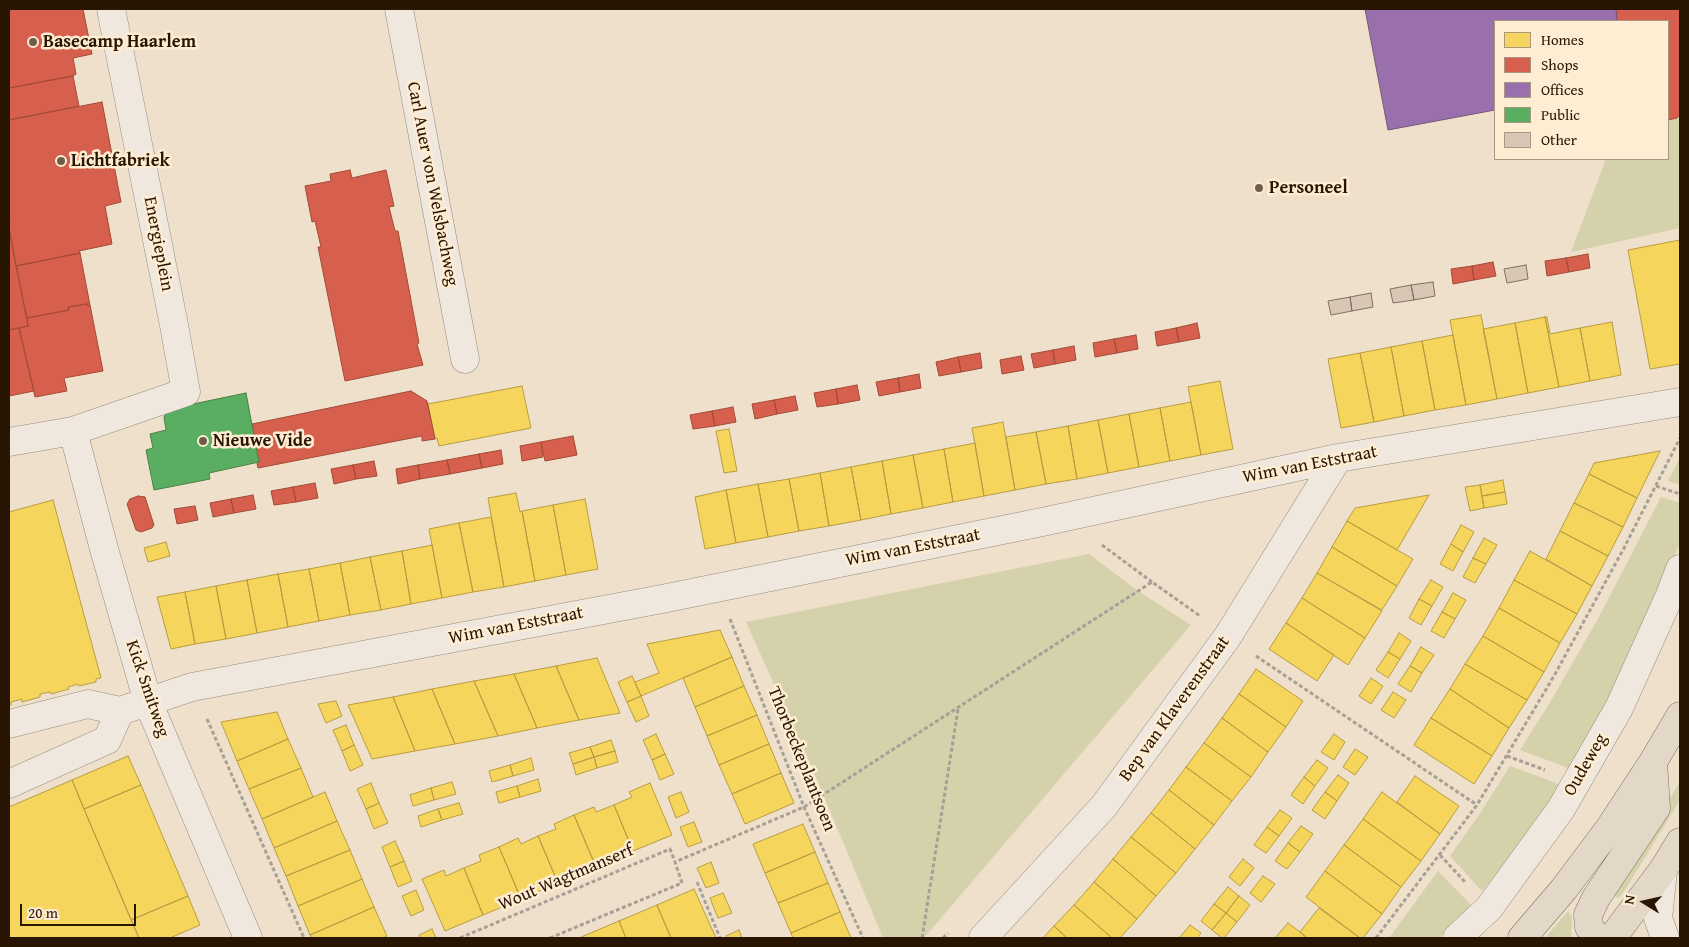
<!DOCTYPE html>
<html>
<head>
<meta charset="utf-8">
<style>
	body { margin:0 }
	#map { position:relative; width:1689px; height:947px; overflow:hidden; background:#eee0cb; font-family:"Gentium Book Plus",serif }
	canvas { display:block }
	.frame { position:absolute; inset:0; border:10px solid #291602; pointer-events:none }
	.legend { position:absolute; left:1494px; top:20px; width:175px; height:140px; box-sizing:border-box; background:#feedd3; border:1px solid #a9977f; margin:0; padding:6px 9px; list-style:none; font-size:15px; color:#291602 }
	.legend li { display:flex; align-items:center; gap:10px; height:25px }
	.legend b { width:25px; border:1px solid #a9977f }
	.north { position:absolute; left:1619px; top:877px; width:50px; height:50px; -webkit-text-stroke:4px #feedd3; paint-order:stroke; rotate:280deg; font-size:14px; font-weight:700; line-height:20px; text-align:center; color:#291602 }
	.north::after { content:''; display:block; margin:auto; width:18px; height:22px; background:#291602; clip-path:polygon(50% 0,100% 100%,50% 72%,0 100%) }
	.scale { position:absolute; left:20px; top:904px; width:116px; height:22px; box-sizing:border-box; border:2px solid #291602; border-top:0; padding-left:6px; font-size:15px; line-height:18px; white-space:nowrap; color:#291602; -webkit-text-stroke:4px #feedd3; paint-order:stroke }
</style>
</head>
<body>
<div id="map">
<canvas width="1689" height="947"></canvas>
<div class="frame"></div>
<ul class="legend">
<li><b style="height:14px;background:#f6d55c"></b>Homes</li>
<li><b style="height:14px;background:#d6604d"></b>Shops</li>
<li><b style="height:14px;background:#9970ab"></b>Offices</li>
<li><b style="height:14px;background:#5aae61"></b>Public</li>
<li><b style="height:14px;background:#d9c6b5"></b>Other</li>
</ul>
<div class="north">N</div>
<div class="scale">20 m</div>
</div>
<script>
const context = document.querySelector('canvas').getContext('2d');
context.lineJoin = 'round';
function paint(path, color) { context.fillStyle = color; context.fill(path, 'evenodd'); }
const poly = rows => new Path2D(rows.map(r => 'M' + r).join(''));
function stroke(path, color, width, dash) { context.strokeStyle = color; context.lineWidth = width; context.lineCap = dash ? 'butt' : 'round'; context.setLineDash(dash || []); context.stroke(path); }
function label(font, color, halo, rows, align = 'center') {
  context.font = font + ' "Gentium Book Plus",serif'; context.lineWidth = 5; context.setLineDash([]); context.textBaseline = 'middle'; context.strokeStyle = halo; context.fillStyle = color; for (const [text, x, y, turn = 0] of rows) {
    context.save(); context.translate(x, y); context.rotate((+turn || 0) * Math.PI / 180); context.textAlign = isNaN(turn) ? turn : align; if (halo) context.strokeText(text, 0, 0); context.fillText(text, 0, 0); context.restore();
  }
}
paint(poly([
	[1680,101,1680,228,1571,252,1606,159,1668,159,1668,109,1678,105],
	[1680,457,1680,485,1668,481],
	[1661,497,1680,503,1680,542,1651,615,1634,652,1571,769,1520,750,1549,704,1599,617],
	[1089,554,1138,591,1191,625,924,938,883,938,815,775,746,622],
	[1510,766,1561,785,1509,860,1482,891,1450,856,1479,815],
	[1680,782,1680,800,1627,887,1619,898,1616,897,1614,895,1621,876],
	[1438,871,1471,905,1439,938,1389,938],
	[1568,911,1572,917,1571,938,1545,938]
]), '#d4d1ab');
const homes = poly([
	[1680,240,1680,364,1650,369,1628,250,1680,240],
	[1481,315,1497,399,1466,405,1450,320,1481,315],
	[1545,317,1559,387,1528,393,1515,323,1545,317],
	[1545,317,1547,317,1550,334,1580,328,1590,381,1559,387,1545,317],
	[1612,322,1621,375,1590,381,1580,328,1612,322],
	[1515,323,1528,393,1497,399,1483,329,1515,323],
	[1453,335,1466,405,1435,410,1422,341,1453,335],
	[1422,341,1435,410,1404,416,1391,347,1422,341],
	[1391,347,1404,416,1374,422,1360,353,1391,347],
	[1360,353,1374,422,1341,428,1328,359,1360,353],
	[1220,381,1233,449,1201,455,1188,387,1220,381],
	[522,386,531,428,439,446,437,438,435,439,428,404,522,386],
	[1191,402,1201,455,1170,461,1160,408,1191,402],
	[1160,408,1170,461,1139,467,1129,414,1160,408],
	[1129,414,1139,467,1108,473,1098,420,1129,414],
	[1098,420,1108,473,1077,479,1068,426,1098,420],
	[1003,422,1015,490,984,496,972,428,1003,422],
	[1068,426,1077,479,1046,484,1036,432,1068,426],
	[729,429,737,471,724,473,716,431,729,429],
	[1036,432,1046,484,1015,490,1006,437,1036,432],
	[975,443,984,496,953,502,944,449,975,443],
	[944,449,953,502,923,508,913,455,944,449],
	[1660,451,1637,498,1589,474,1594,463,1660,451],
	[913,455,923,508,891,514,882,461,913,455],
	[882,461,891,514,861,520,851,467,882,461],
	[851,467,861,520,829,526,820,473,851,467],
	[820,473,829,526,799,531,789,479,820,473],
	[1589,474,1637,498,1623,527,1574,503,1589,474],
	[789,479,799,531,768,537,758,484,789,479],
	[1503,480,1505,492,1482,496,1480,485,1503,480],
	[758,484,768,537,736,543,726,490,758,484],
	[1480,485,1484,508,1470,511,1465,487,1480,485],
	[726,490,736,543,705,549,695,497,726,490],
	[1505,492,1507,504,1484,508,1482,496,1505,492],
	[516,493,520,512,522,511,535,581,504,587,488,498,516,493],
	[1429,495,1397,550,1347,521,1355,508,1429,495],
	[585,499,598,569,566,575,553,505,585,499],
	[53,500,101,678,96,679,96,682,79,686,78,684,68,687,69,689,51,694,50,692,40,694,40,697,22,702,22,699,11,702,11,705,9,705,9,512,53,500],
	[1574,503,1623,527,1608,556,1560,531,1574,503],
	[553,505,566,575,535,581,522,511,553,505],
	[491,517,504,587,473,592,459,523,491,517],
	[1347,521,1413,559,1397,586,1332,547,1347,521],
	[459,523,473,592,442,598,429,529,459,523],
	[1461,525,1474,532,1463,552,1451,544,1461,525],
	[1560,531,1608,556,1592,586,1546,559,1560,531],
	[1484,538,1497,545,1486,564,1473,558,1484,538],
	[166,542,170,556,148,562,144,548,166,542],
	[1451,544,1463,552,1453,571,1440,564,1451,544],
	[432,545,442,598,411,604,402,551,432,545],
	[1332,547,1397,586,1382,610,1317,573,1332,547],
	[402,551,411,604,381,610,370,557,402,551],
	[1530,551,1592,586,1577,614,1514,580,1530,551],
	[370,557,381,610,350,615,340,563,370,557],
	[1473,558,1486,564,1475,583,1463,577,1473,558],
	[340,563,350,615,319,621,309,569,340,563],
	[309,569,319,621,288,627,278,574,309,569],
	[1317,573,1382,611,1365,638,1302,598,1317,573],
	[278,574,288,627,257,633,247,580,278,574],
	[247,580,257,633,226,639,216,586,247,580],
	[1431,580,1443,587,1432,606,1419,599,1431,580],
	[1514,580,1577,614,1560,643,1499,608,1514,580],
	[216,586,226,639,195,644,185,592,216,586],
	[185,592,195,644,171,649,157,597,185,592],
	[1453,593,1466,600,1455,619,1442,612,1453,593],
	[1302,598,1365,638,1348,665,1286,623,1302,598],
	[1419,599,1432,606,1421,625,1409,618,1419,599],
	[1499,608,1560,643,1544,672,1483,636,1499,608],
	[1442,612,1455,619,1444,638,1431,631,1442,612],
	[1286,623,1334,655,1317,681,1269,649,1286,623],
	[720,630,732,657,641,696,635,682,659,673,647,644,720,630],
	[1399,633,1411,641,1400,659,1388,652,1399,633],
	[1483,636,1544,672,1527,700,1465,664,1483,636],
	[1421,647,1434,655,1422,673,1410,666,1421,647],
	[1388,652,1400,659,1388,678,1376,670,1388,652],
	[732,657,744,686,695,707,683,678,732,657],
	[597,658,620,713,579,720,556,666,597,658],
	[1465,664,1527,700,1509,728,1450,689,1465,664],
	[556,666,579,720,537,728,514,674,556,666],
	[1410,666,1422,673,1411,692,1398,684,1410,666],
	[1256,669,1303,701,1286,727,1239,694,1256,669],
	[514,674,537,728,498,736,474,681,514,674],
	[632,676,641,696,627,702,618,682,632,676],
	[1371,678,1383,686,1371,704,1359,696,1371,678],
	[474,681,498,736,455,744,432,689,474,681],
	[744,686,757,715,707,736,695,707,744,686],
	[432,689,455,744,415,751,393,697,432,689],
	[1450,689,1509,728,1492,756,1431,718,1450,689],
	[1393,692,1406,700,1394,718,1381,710,1393,692],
	[1239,694,1286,727,1268,752,1222,718,1239,694],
	[641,696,649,716,636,722,627,702,641,696],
	[393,697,415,751,372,759,348,705,393,697],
	[336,701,342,716,326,723,318,704,336,701],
	[277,712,288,739,237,761,221,722,277,712],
	[757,715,769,744,719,765,707,736,757,715],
	[1222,718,1268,752,1251,777,1204,743,1222,718],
	[1431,718,1492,756,1474,784,1414,745,1431,718],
	[346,725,354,745,342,751,333,730,346,725],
	[656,734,665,754,652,760,643,740,656,734],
	[1334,734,1345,742,1334,760,1321,752,1334,734],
	[288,739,301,768,249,789,237,761,288,739],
	[611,740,615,751,594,757,590,747,611,740],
	[1204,743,1251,777,1232,801,1186,767,1204,743],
	[769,744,781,773,732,794,719,765,769,744],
	[354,745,363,765,350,771,342,751,354,745],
	[590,747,594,757,573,764,569,753,590,747],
	[1355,749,1368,757,1355,775,1343,767,1355,749],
	[615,751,618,762,597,768,594,757,615,751],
	[665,754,674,774,660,780,652,760,665,754],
	[128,756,141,785,84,809,72,780,128,756],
	[594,757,597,768,576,775,573,764,594,757],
	[531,758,534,770,513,776,510,765,531,758],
	[1317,760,1328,768,1315,786,1304,777,1317,760],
	[510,765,513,776,492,782,489,771,510,765],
	[1186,767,1232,801,1214,825,1169,790,1186,767],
	[301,768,313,797,262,819,249,789,301,768],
	[781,773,794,803,745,824,732,794,781,773],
	[1338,775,1349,783,1337,801,1325,792,1338,775],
	[1415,776,1459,806,1440,834,1397,802,1415,776],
	[1304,777,1315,786,1303,804,1291,795,1304,777],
	[538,779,541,791,520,797,517,786,538,779],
	[72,780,84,809,139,938,9,938,9,807,72,780],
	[452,782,456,794,434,800,431,788,452,782],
	[371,783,379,803,366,809,357,789,371,783],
	[650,783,672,835,633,851,614,805,632,797,629,792,650,783],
	[141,785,188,896,131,920,84,809,141,785],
	[517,786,520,797,499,803,496,792,517,786],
	[431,788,434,800,413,806,410,795,431,788],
	[1169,790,1214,825,1195,849,1151,813,1169,790],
	[325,792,337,821,274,848,262,819,325,792],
	[681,792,689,812,676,818,668,797,681,792],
	[1325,792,1337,801,1325,819,1312,810,1325,792],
	[1382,792,1440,834,1421,861,1363,819,1382,792],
	[379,803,388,823,374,829,366,809,379,803],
	[459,803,463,814,442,820,438,809,459,803],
	[614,805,633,851,596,867,574,815,594,807,596,812,614,805],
	[438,809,442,820,421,827,418,816,438,809],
	[1280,810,1292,818,1279,836,1267,827,1280,810],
	[1151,813,1195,849,1176,873,1131,837,1151,813],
	[574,815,596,867,558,883,538,836,556,829,554,824,574,815],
	[1363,819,1421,861,1401,887,1344,845,1363,819],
	[337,821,350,850,286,876,274,848,337,821],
	[694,822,702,842,688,847,680,827,694,822],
	[803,824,815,852,765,873,753,844,803,824],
	[1301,826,1313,834,1300,852,1288,843,1301,826],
	[1267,827,1279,836,1266,853,1254,845,1267,827],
	[538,836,558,883,521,899,499,847,518,838,521,844,538,836],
	[1131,837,1176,873,1156,896,1113,859,1131,837],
	[395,841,404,861,390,867,382,847,395,841],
	[1288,843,1300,852,1287,869,1275,861,1288,843],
	[1344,845,1401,887,1382,914,1325,871,1344,845],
	[499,847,521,899,483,915,464,868,481,861,479,855,499,847],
	[350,850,362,879,298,906,286,876,350,850],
	[815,852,828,883,778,903,765,873,815,852],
	[1113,859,1156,896,1137,919,1094,882,1113,859],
	[1243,859,1254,868,1240,886,1229,877,1243,859],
	[404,861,412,881,398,887,390,867,404,861],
	[711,862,719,883,706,888,697,868,711,862],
	[464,868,483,915,445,931,422,879,444,870,446,876,464,868],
	[1325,871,1382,914,1363,938,1360,938,1306,897,1325,871],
	[1263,876,1275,884,1261,902,1250,893,1263,876],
	[362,879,374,907,310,935,298,906,362,879],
	[1094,882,1137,919,1120,938,1112,938,1074,905,1094,882],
	[828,883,840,912,791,933,778,903,828,883],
	[1228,887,1239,896,1226,913,1214,904,1228,887],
	[694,889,716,938,671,938,657,905,694,889],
	[416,890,424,910,411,916,402,896,416,890],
	[723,893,732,913,718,918,710,898,723,893],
	[188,896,200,925,170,938,139,938,131,920,188,896],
	[1239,896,1250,905,1237,922,1226,913,1239,896],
	[1214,904,1226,913,1212,930,1201,921,1214,904],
	[657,905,671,938,626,938,619,921,657,905],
	[1074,905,1112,938,1067,938,1054,926,1074,905],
	[374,907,387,936,383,938,312,938,310,935,374,907],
	[1319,908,1360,938,1307,938,1300,932,1319,908],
	[840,912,851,938,793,938,791,933,840,912],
	[1226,913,1237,922,1224,938,1222,938,1212,930,1226,913],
	[619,921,626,938,582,938,581,937,619,921],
	[1288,923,1300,932,1307,938,1275,938,1288,923],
	[1190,925,1201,933,1197,938,1179,938,1190,925],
	[1054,926,1067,938,1043,938,1054,926],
	[432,929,436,938,420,938,419,935,432,929],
	[739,930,742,938,727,938,726,936,739,930]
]);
paint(homes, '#f6d55c');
stroke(homes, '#b89c41', 1);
const shops = poly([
	[9,9,83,9,92,54,73,58,76,74,73,76,9,88,9,9],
	[1616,9,1680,9,1680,115,1677,118,1668,120,1668,21,1617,21,1616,9],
	[73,76,79,106,9,120,9,88,73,76],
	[102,102,121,202,105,206,112,244,79,251,80,253,16,266,9,228,9,222,10,221,9,213,9,120,102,102],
	[350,170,352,178,386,170,394,206,389,207,395,231,398,231,419,343,417,344,423,365,345,381,318,247,321,247,315,221,312,222,305,186,331,181,330,174,350,170],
	[9,228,28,326,9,330,9,228],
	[80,253,90,305,88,306,87,304,68,307,69,310,27,318,16,266,80,253],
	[1588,254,1590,268,1569,272,1566,258,1588,254],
	[1566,258,1569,272,1547,276,1545,261,1566,258],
	[1493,262,1496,276,1474,280,1472,266,1493,262],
	[1472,266,1474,280,1453,284,1451,269,1472,266],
	[87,304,88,306,90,305,103,371,64,378,67,391,35,397,19,328,28,326,27,318,69,310,68,307,87,304],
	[1197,323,1200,338,1179,342,1176,328,1197,323],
	[19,328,34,391,9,396,9,330,19,328],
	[1176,328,1179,342,1157,346,1155,332,1176,328],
	[1136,335,1138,349,1117,353,1114,339,1136,335],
	[1114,339,1117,353,1095,357,1093,343,1114,339],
	[1074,346,1076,360,1055,364,1053,350,1074,346],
	[1053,350,1055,364,1034,368,1031,354,1053,350],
	[980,353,982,368,961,372,958,357,980,353],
	[1021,356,1024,370,1002,374,1000,360,1021,356],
	[958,357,961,372,939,376,936,362,958,357],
	[919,374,921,388,900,392,898,378,919,374],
	[898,378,900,392,879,396,876,382,898,378],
	[857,385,860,400,838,404,836,389,857,385],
	[836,389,838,404,817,407,814,393,836,389],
	[411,391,427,401,435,439,422,441,422,436,258,468,257,463,259,462,252,424,411,391],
	[795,396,798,410,777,414,774,400,795,396],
	[774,400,777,414,755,419,752,404,774,400],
	[733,407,736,422,715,426,712,411,733,407],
	[712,411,715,426,693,429,690,415,712,411],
	[573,436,577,455,545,461,541,442,573,436],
	[541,442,543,457,522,461,520,446,541,442],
	[501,450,503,464,482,468,479,454,501,450],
	[479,454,482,468,450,474,447,460,479,454],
	[447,460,450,474,420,479,418,465,447,460],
	[374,461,377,476,356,479,353,465,374,461],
	[353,465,356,479,334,484,331,469,353,465],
	[418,465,420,479,398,484,396,469,418,465],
	[315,483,318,498,296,502,293,487,315,483],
	[293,487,296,502,274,505,271,491,293,487],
	[253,495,256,509,234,513,231,499,253,495],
	[138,496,145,497,154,525,152,528,141,532,136,530,127,504,130,499,138,496],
	[231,499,234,513,213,517,210,503,231,499],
	[195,506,198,520,177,524,174,509,195,506]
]);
paint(shops, '#d6604d');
stroke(shops, '#a24a36', 1);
const offices = poly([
	[1365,9,1616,9,1617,21,1495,21,1495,110,1388,130,1365,9]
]);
paint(offices, '#9970ab');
stroke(offices, '#775578', 1);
const public = poly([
	[246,393,259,462,209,473,210,479,154,490,146,450,153,448,150,434,166,430,164,417,169,409,246,393]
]);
paint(public, '#5aae61');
stroke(public, '#4b8044', 1);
const building = poly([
	[1526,265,1528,279,1507,283,1504,269,1526,265],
	[1433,282,1435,296,1414,300,1411,285,1433,282],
	[1411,285,1414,300,1393,303,1390,289,1411,285],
	[1371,293,1373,307,1352,311,1350,297,1371,293],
	[1350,297,1352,311,1331,315,1328,301,1350,297]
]);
paint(building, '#d9c6b5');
stroke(building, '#7a7164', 1);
const street = poly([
	[399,9,465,359],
	[73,431,104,549,148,702,248,938],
	[9,442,73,431,186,392,174,325,111,9],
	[9,724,88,704,120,711],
	[9,784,107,740,120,711,192,687,662,599,1047,521,1338,458,1680,402],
	[1663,870,1658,918,1665,938],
	[983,938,1104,806,1228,636,1338,458],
	[1457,938,1489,908,1561,809,1619,708,1670,595,1680,569]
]);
const primary = poly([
	[1522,938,1564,889,1609,829,1653,762,1680,716],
	[1598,938,1589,927,1588,915,1596,898,1656,808,1653,762],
	[1612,938,1663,870,1680,842]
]);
stroke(street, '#978c7e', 29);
stroke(primary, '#7a7164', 29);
stroke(poly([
	[1656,486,1680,494],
	[1102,545,1152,582],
	[730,619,804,807,863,938],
	[1256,656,1477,805],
	[207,719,304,938],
	[1507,756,1545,770],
	[1440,855,1465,882],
	[697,882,720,938],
	[460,938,670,849,675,862],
	[550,938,682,883,675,862,804,807,1152,582,1200,616],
	[922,938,958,709],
	[943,938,948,933],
	[1376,938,1477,805,1554,676,1624,548,1680,438]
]), '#a7a096', 3, [4, 2.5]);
stroke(street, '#f0e8de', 28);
stroke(primary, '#e3d8c8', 28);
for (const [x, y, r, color] of [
	[33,42,5,"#6e5d48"],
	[61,161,5,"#6e5d48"],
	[1259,188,5,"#6e5d48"],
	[203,441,5,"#6e5d48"]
]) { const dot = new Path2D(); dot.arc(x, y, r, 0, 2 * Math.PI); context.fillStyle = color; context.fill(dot); stroke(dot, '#feedd3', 2); }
label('bold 18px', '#291602', '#feedd3', [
	["Basecamp Haarlem",43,42],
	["Lichtfabriek",71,161],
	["Personeel",1269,188],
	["Nieuwe Vide",213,441]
], 'left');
label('18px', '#291602', '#feedd3', [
	["Carl Auer von Welsbachweg",432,184,79],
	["Energieplein",158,244,79],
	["Wim van Eststraat",1310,465,-11],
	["Wim van Eststraat",913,548,-11],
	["Wim van Eststraat",516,626,-11],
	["Kick Smitweg",147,689,71],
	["Bep van Klaverenstraat",1175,709,-54],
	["Thorbeckeplantsoen",801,759,68],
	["Oudeweg",1586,765,-60],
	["Wout Wagtmanserf",566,878,-23]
]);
</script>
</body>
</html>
